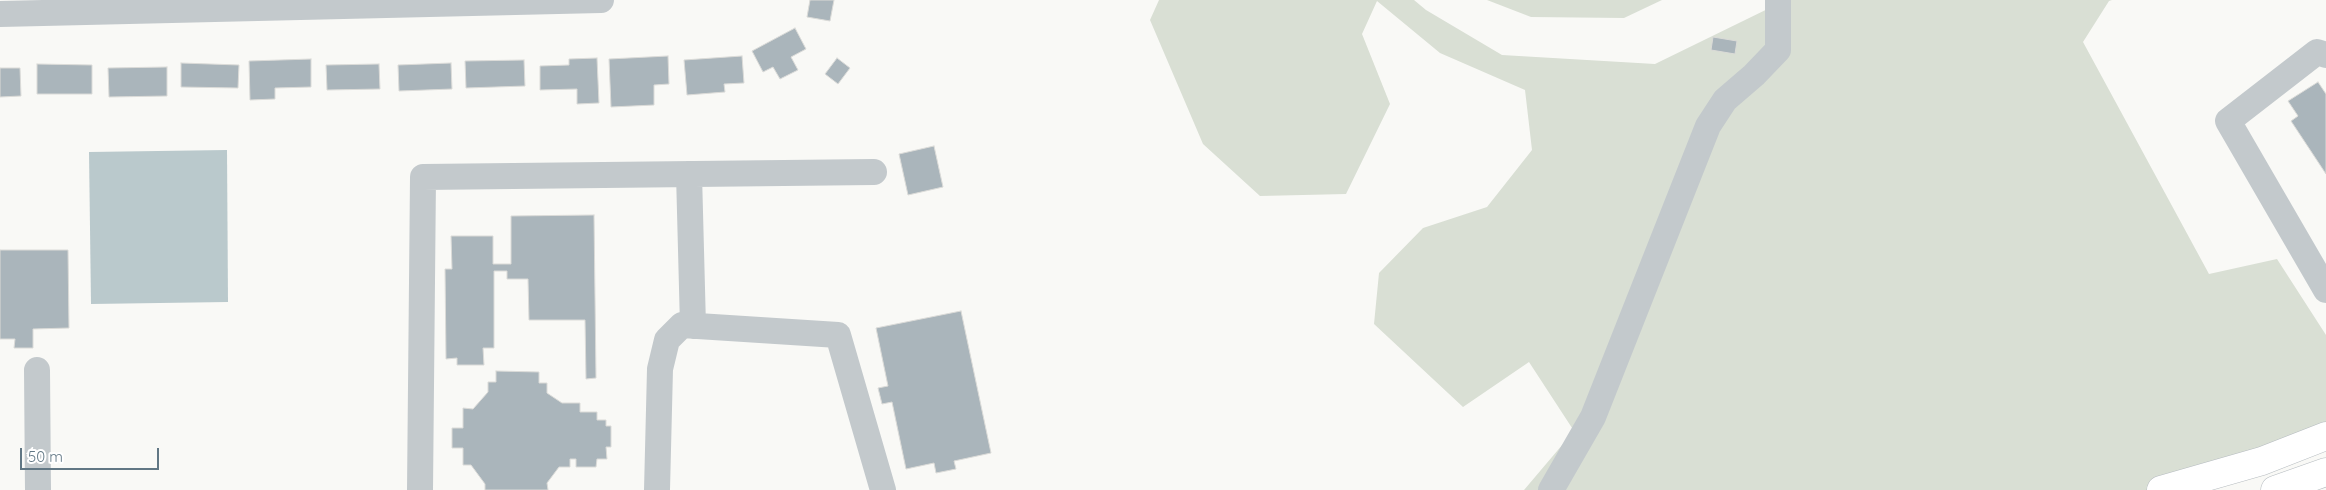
<!DOCTYPE html>
<html>
<head>
<meta charset="utf-8">
<style>
	body { margin:0 }
	#map { position:relative; width:2326px; height:490px; overflow:hidden; background:#f9f9f6; font-family:Quicksand,sans-serif }
	canvas { display:block }
	.scale { position:absolute; left:20px; top:448px; width:139px; height:22px; box-sizing:border-box; border:2px solid #617784; border-top:0; padding-left:6px; font-size:15px; line-height:18px; white-space:nowrap; color:#617784; -webkit-text-stroke:4px #fff; paint-order:stroke }
</style>
</head>
<body>
<div id="map">
<canvas width="2326" height="490"></canvas>
<div class="scale">50 m</div>
</div>
<script>
const context = document.querySelector('canvas').getContext('2d');
context.lineJoin = 'round';
function paint(path, color) { context.fillStyle = color; context.fill(path, 'evenodd'); }
const poly = rows => new Path2D(rows.map(r => 'M' + r).join(''));
function stroke(path, color, width, dash) { context.strokeStyle = color; context.lineWidth = width; context.lineCap = dash ? 'butt' : 'round'; context.setLineDash(dash || []); context.stroke(path); }
paint(poly([
	[1159,0,1414,0,1426,10,1502,55,1655,64,1786,0,2112,0,2109,1,2083,42,2209,274,2277,259,2326,335,2326,436,2161,490,1524,490,1574,431,1529,362,1463,407,1374,324,1379,273,1423,228,1487,207,1532,150,1525,90,1440,53,1377,1,1362,34,1390,104,1346,194,1260,196,1203,144,1150,20],
	[1487,0,1662,0,1624,18,1531,17]
]), '#d9dfd4');
paint(poly([
	[227,150,228,302,91,304,89,152]
]), '#bac9cc');
const building = poly([
	[810,0,834,0,830,21,807,17,810,0],
	[795,28,806,49,791,57,798,70,780,79,773,67,763,72,752,51,795,28],
	[1713,37,1737,41,1735,54,1711,50,1713,37],
	[668,56,669,84,654,85,654,105,611,107,609,59,668,56],
	[742,56,744,83,724,84,725,92,687,95,684,60,742,56],
	[597,58,599,103,577,104,577,89,540,90,540,66,569,65,569,59,597,58],
	[837,58,850,68,838,84,825,74,837,58],
	[311,59,311,87,275,88,275,99,250,100,249,61,311,59],
	[524,60,525,86,466,88,465,61,524,60],
	[181,63,239,65,238,88,181,87,181,63],
	[451,63,452,89,399,91,398,65,451,63],
	[37,64,92,65,92,94,37,94,37,64],
	[379,64,380,89,327,90,326,65,379,64],
	[167,67,167,96,109,97,108,68,167,67],
	[0,68,20,68,21,96,0,97,0,68],
	[2318,82,2326,94,2326,174,2291,121,2298,116,2288,101,2318,82],
	[934,146,943,187,908,195,899,154,934,146],
	[594,215,596,378,586,379,585,320,529,320,528,279,507,279,507,271,494,271,494,348,483,348,484,365,457,365,457,358,446,359,445,269,452,269,451,236,493,236,493,264,511,264,511,216,594,215],
	[0,250,68,250,69,328,33,329,33,348,14,348,15,339,0,339,0,250],
	[961,311,991,453,954,461,956,469,936,473,934,463,906,469,892,402,882,404,878,388,888,386,876,328,961,311],
	[496,371,539,372,539,383,547,383,547,393,562,403,580,403,580,412,597,412,597,420,606,420,606,426,611,426,611,447,606,447,607,459,597,459,596,467,576,467,576,459,570,459,570,467,559,467,547,483,548,490,485,490,485,484,471,465,463,465,463,448,452,448,452,428,463,428,463,408,473,409,488,392,488,382,496,382,496,371]
]);
paint(building, '#aab5bb');
stroke(building, '#dbdbd8', 1);
const major = poly([
	[2161,490,2262,461,2326,436],
	[2275,490,2326,472]
]);
stroke(major, '#b6bcc0', 29);
stroke(poly([
	[0,14,601,0],
	[2326,55,2317,52,2228,121,2326,290],
	[689,174,693,326],
	[37,370,38,490],
	[420,490,423,177,874,172],
	[657,490,660,369,667,340,682,325,838,335,883,490],
	[1551,490,1593,417,1708,126,1725,100,1754,75,1778,50,1778,0]
]), '#c3c9cc', 26);
stroke(major, '#fff', 28);
</script>
</body>
</html>
